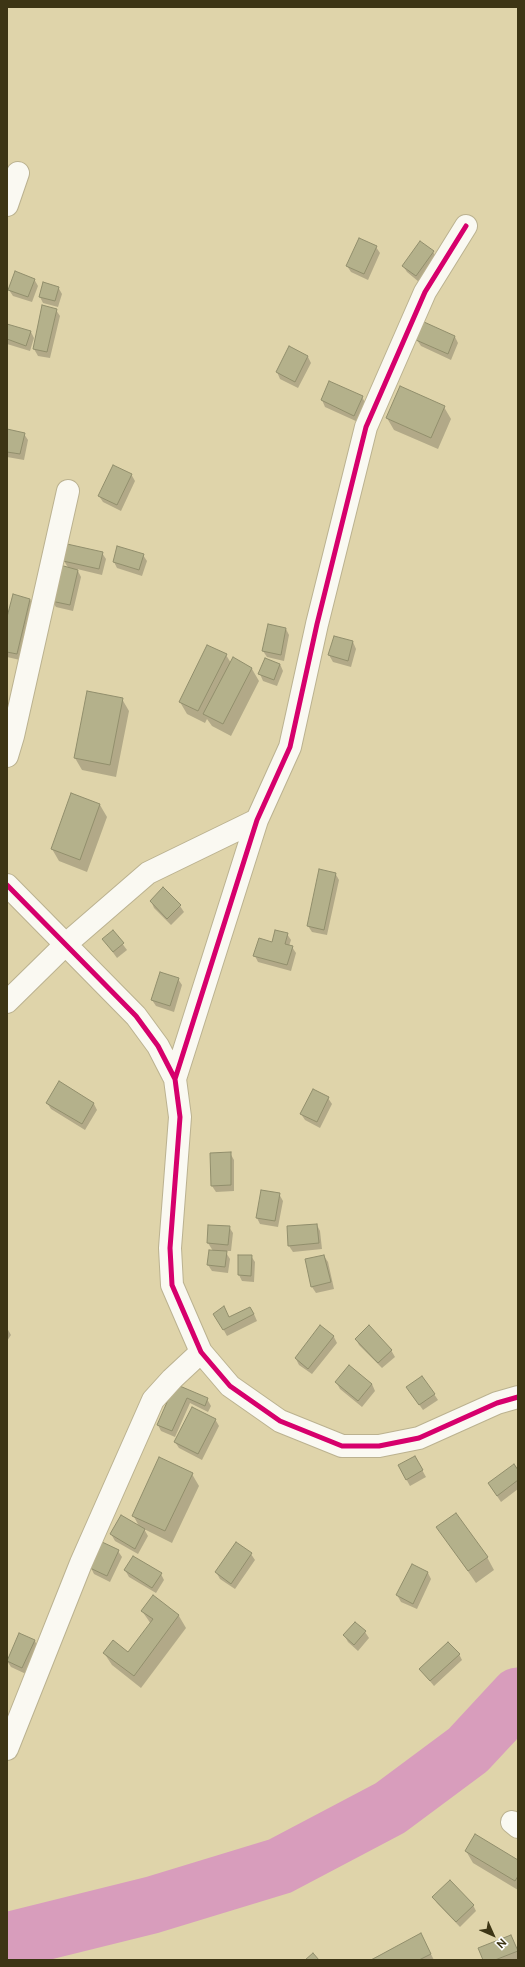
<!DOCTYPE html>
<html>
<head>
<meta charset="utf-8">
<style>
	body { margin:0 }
	#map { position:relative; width:525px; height:1967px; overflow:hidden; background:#dfd4aa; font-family:"Public Sans",sans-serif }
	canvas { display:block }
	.frame { position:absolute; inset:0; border:8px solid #3d3515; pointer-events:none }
	.north { position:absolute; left:473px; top:1915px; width:40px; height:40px; -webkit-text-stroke:3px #fff; paint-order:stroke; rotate:135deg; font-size:11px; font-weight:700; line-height:16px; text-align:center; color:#3d3515 }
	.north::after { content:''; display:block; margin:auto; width:14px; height:18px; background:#3d3515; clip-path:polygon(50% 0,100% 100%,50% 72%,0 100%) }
</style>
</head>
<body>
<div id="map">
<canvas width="525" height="1967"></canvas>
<div class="frame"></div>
<div class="north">N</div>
</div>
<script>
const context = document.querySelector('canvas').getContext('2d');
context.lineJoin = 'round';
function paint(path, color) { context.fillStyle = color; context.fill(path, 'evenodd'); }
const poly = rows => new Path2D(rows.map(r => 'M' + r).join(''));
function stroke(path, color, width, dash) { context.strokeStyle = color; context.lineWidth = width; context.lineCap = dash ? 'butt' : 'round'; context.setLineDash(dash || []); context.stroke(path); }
paint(poly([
	[420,242,433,252,437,258,419,282,407,272,403,266],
	[376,247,380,253,368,280,351,272,347,266],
	[34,279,38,286,32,302,13,296,9,290],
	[58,287,62,294,58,307,43,303,40,297],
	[43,307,56,310,60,316,50,358,38,356,34,349],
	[7,325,31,332,34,338,30,351,7,344],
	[455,337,458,343,451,360,421,346,417,340],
	[308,357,311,363,298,388,280,379,277,372],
	[362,397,366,404,358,422,325,407,322,400],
	[444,407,451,419,438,449,394,430,387,418],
	[24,434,28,440,24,460,7,457,7,435],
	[131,474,135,481,121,511,103,502,99,496],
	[102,553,106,559,102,575,77,569,81,577,73,611,56,607,52,601,69,569,64,561],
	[143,555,147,561,142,576,117,568,114,562],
	[30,599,33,606,20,660,7,657,7,621],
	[286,629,289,635,284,661,267,657,263,651],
	[334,637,353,642,356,649,351,667,333,662,329,655],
	[226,655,231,663,233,659,252,669,259,681,231,736,212,726,207,719,205,723,187,714,180,702],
	[280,664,283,671,277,686,263,681,260,674],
	[122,699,129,711,116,777,82,770,75,758],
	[100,805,107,817,87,872,59,861,52,849],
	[335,873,339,880,327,935,312,932,308,926],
	[163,889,180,906,184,912,171,925,154,908,151,901],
	[113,931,127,950,117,958,103,939],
	[287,934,291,940,289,946,292,947,296,953,291,971,258,962,255,956],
	[178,979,182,985,174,1012,156,1006,152,1000],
	[59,1083,94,1104,97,1110,85,1130,51,1109,47,1103],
	[328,1098,332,1104,320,1128,305,1120,301,1114],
	[230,1153,234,1160,234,1191,216,1192,212,1186],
	[279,1194,283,1201,278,1227,260,1224,257,1218],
	[317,1225,320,1231,322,1249,293,1252,289,1246],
	[209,1226,229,1227,233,1233,231,1251,225,1251,230,1259,228,1273,212,1271,208,1265,213,1251,208,1243],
	[251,1256,255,1262,254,1282,242,1281,239,1275],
	[324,1256,328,1262,334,1289,316,1293,312,1287],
	[215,1314,229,1318,254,1314,257,1321,227,1336],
	[320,1327,334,1337,337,1343,312,1374,299,1365,296,1359],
	[7,1328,11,1335,7,1341],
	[356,1339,391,1350,395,1357,382,1368,359,1345],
	[349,1366,372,1384,375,1391,362,1407,340,1389,336,1382],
	[175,1385,207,1399,211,1406,208,1412,190,1403,175,1437,161,1431,158,1425],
	[411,1393,434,1394,438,1400,423,1410],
	[215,1419,219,1426,202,1460,179,1448,175,1442],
	[415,1457,426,1477,410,1486,399,1466],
	[518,1472,518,1489,501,1502,489,1484],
	[192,1474,199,1486,172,1543,144,1529,148,1536,138,1554,115,1541,111,1534,140,1528,133,1515],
	[438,1528,487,1557,494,1570,476,1583],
	[118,1551,122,1557,110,1582,94,1574,91,1568],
	[251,1554,255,1560,235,1589,220,1579,216,1572],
	[412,1565,428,1573,431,1579,417,1609,401,1602,397,1595],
	[125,1570,161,1574,164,1580,156,1593,129,1577],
	[153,1597,179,1616,186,1628,141,1688,112,1665,104,1653,128,1654,151,1624,142,1611],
	[355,1623,365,1632,369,1638,358,1651,348,1642,344,1635],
	[20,1634,35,1641,38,1648,26,1674,11,1667,7,1661],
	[459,1654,462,1660,434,1686,420,1669],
	[466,1851,518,1861,518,1890,473,1863],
	[433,1897,473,1905,476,1911,460,1927,437,1903],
	[421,1935,434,1960,372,1960,372,1959],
	[511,1936,518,1952,518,1959,484,1960]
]), '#0003');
stroke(poly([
	[7,1941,152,1905,280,1866,390,1808,468,1750,518,1696]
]), '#d89dbc', 57);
const building = poly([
	[359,238,377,246,364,274,346,266,359,238],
	[420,241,434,251,416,276,402,266,420,241],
	[15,271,35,279,28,297,8,290,15,271],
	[43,282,59,287,55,301,39,297,43,282],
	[42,305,57,309,47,352,33,349,42,305],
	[424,322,455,336,448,354,416,340,424,322],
	[7,324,31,331,26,346,7,339,7,324],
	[289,346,308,356,295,382,276,372,289,346],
	[329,381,363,396,354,416,321,400,329,381],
	[400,386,445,406,431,438,386,418,400,386],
	[7,429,25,433,20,454,7,452,7,429],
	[113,465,132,474,117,505,98,496,113,465],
	[67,544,103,552,99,569,63,561,67,544],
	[117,546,144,554,139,570,113,562,117,546],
	[60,565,78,570,70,605,51,601,60,565],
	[13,594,30,599,17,654,7,652,7,617,13,594],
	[268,624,286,628,281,655,262,651,268,624],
	[334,636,353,641,348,661,328,655,334,636],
	[207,645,227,654,198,711,179,702,207,645],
	[233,657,252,668,223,724,203,714,233,657],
	[265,658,280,664,274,680,258,674,265,658],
	[87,691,123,698,110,765,74,758,87,691],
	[71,793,100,804,80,860,51,849,71,793],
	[319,869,336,873,324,930,307,926,319,869],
	[163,887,181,905,167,919,150,901,163,887],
	[113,930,124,943,113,952,102,939,113,930],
	[275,930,288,933,285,944,293,946,287,965,253,956,259,938,272,942,275,930],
	[160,972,179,978,170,1006,151,1000,160,972],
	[59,1081,94,1103,82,1124,46,1103,59,1081],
	[313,1089,329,1097,317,1122,300,1114,313,1089],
	[231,1152,231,1185,211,1186,210,1153,231,1152],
	[261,1190,280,1193,275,1221,256,1218,261,1190],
	[317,1224,319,1243,288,1246,287,1226,317,1224],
	[208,1225,230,1226,228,1245,207,1243,208,1225],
	[209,1250,227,1251,225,1267,207,1265,209,1250],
	[238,1255,252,1255,251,1276,238,1275,238,1255],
	[324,1255,331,1282,311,1287,305,1259,324,1255],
	[224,1306,229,1317,250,1307,254,1314,223,1330,213,1314,224,1306],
	[320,1325,334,1336,308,1369,295,1358,320,1325],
	[369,1325,392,1350,378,1363,355,1339,369,1325],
	[349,1365,372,1384,358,1401,335,1382,349,1365],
	[422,1376,435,1394,419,1405,406,1387,422,1376],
	[175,1384,208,1398,205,1406,187,1398,172,1431,157,1425,175,1384],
	[192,1407,216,1419,198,1454,174,1442,192,1407],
	[415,1456,423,1470,406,1480,398,1465,415,1456],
	[159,1457,193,1473,165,1531,132,1516,159,1457],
	[514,1464,518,1470,518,1480,497,1496,488,1483,514,1464],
	[456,1513,488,1557,468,1571,436,1527,456,1513],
	[121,1515,145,1529,135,1549,110,1534,121,1515],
	[102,1542,119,1550,107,1576,90,1568,102,1542],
	[236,1542,252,1553,231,1584,215,1572,236,1542],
	[133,1556,162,1573,152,1588,124,1570,133,1556],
	[412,1564,428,1572,413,1604,396,1595,412,1564],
	[153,1595,179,1615,134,1676,103,1653,113,1640,128,1652,153,1619,141,1611,153,1595],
	[355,1622,366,1631,354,1645,343,1635,355,1622],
	[19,1633,35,1640,22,1668,7,1661,19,1633],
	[448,1642,460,1654,430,1681,419,1669,448,1642],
	[475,1834,518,1860,518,1876,515,1881,465,1851,475,1834],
	[450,1880,474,1905,456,1922,432,1897,450,1880],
	[421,1933,431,1954,419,1960,371,1960,421,1933],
	[511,1935,518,1951,495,1960,483,1960,478,1948,511,1935],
	[313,1953,319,1960,305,1960,313,1953]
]);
paint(building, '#b4b18b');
stroke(building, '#918e6c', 1);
const minor = poly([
	[7,205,18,173],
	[7,756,13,736,68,491],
	[7,885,136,1016,158,1046,175,1079,180,1117,170,1248,172,1285,201,1352,230,1386,280,1421,342,1446,379,1446,419,1438,497,1403,518,1397],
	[7,1002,66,944,148,873,257,820],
	[175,1079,257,820,290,747,317,624,366,427,425,292,466,226],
	[7,1749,81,1563,153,1400,172,1379,201,1352],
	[512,1822,518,1827]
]);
stroke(minor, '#bbb290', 24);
stroke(minor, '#faf9f2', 22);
stroke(poly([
	[7,885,136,1016,158,1046,175,1079,180,1117,170,1248,172,1285,201,1352,230,1386,280,1421,342,1446,379,1446,419,1438,497,1403,518,1397],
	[175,1079,257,820,290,747,317,624,366,427,425,292,466,226]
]), '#d6006c', 5);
</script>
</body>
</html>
